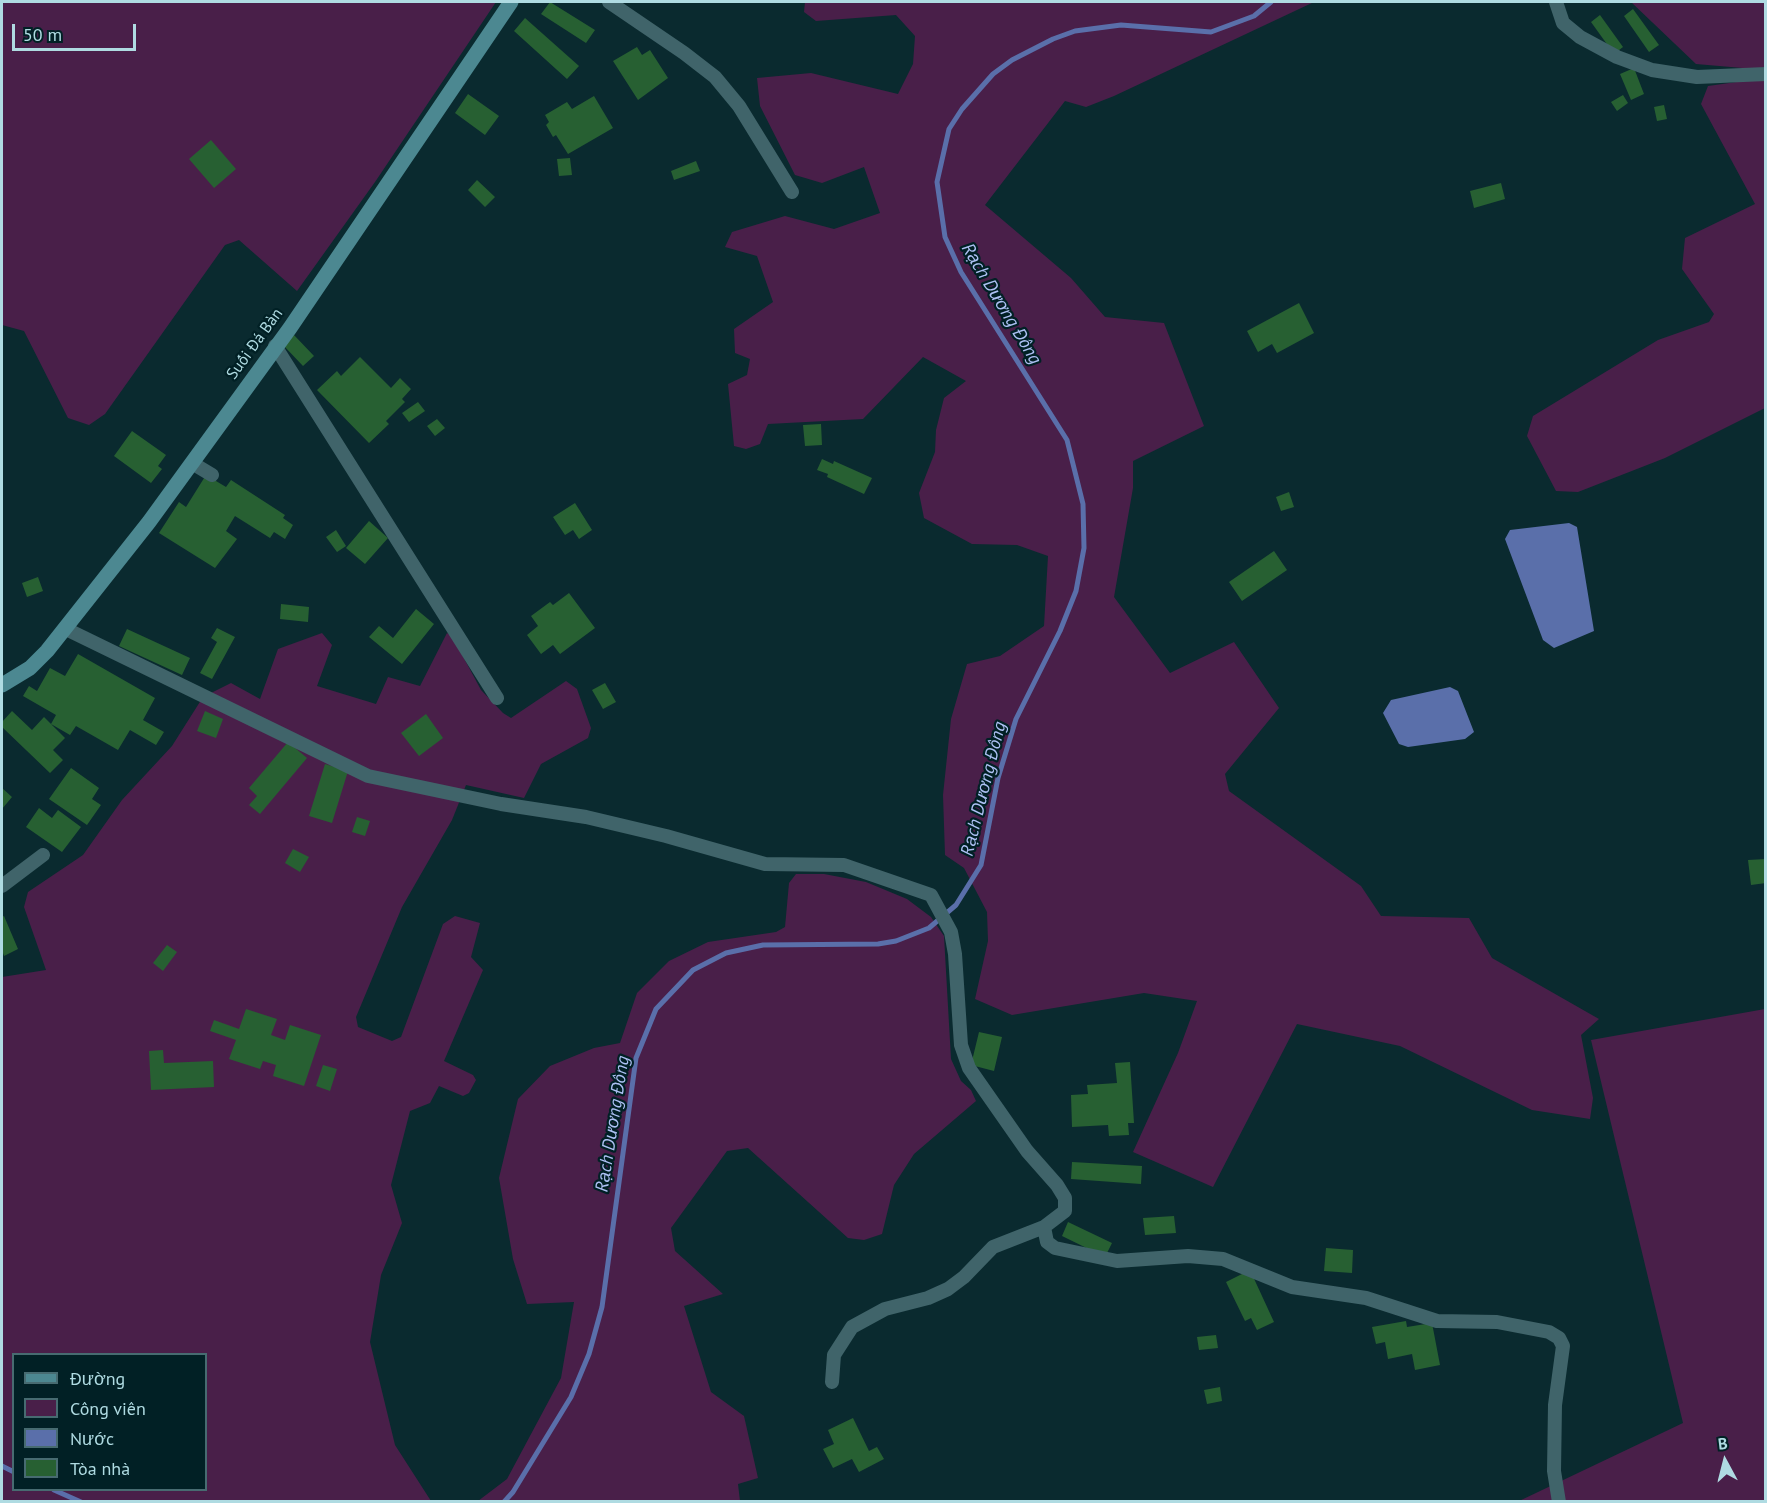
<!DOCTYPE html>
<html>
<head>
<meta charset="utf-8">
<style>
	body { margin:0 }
	#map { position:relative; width:1767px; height:1503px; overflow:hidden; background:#0a2a2f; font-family:"PT Sans",sans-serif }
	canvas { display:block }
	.frame { position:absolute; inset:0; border:3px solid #afdbe2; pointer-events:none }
	.legend { position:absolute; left:12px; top:1353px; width:195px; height:138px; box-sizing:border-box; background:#012025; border:2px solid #476b71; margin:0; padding:8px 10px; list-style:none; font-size:18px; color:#afdbe2 }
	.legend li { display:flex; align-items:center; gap:12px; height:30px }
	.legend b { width:30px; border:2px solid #476b71 }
	.north { position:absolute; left:1695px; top:1431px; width:60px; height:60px; -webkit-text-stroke:4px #012025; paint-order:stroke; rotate:353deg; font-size:16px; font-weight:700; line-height:24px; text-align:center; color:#afdbe2 }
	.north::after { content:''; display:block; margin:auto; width:21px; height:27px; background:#afdbe2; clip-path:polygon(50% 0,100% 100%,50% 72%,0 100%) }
	.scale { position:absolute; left:12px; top:24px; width:124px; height:27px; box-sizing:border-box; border:3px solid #afdbe2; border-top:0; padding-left:8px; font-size:18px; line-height:21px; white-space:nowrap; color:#afdbe2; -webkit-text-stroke:4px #012025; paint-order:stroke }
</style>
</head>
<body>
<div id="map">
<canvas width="1767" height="1503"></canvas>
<div class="frame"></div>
<ul class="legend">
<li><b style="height:8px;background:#4c8891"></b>Đường</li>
<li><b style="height:16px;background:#491f49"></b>Công viên</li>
<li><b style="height:16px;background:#5a6faa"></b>Nước</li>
<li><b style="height:16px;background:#276032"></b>Tòa nhà</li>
</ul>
<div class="north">B</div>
<div class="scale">50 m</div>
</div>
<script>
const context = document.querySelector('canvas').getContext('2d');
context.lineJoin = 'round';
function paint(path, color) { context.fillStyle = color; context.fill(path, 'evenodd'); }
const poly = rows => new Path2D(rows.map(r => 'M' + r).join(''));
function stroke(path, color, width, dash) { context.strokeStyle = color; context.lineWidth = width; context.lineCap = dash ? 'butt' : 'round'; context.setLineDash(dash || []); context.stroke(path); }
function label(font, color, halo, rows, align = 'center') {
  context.font = font + ' "PT Sans",sans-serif'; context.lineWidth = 4.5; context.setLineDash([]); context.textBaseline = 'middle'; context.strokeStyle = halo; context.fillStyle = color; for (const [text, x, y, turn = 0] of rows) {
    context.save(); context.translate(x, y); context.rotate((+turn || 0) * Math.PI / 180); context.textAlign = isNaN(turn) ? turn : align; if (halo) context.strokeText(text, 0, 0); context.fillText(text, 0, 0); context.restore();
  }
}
paint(poly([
	[2,2,496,2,375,182,297,291,239,240,225,245,105,414,89,425,68,418,24,331,2,325],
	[805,2,1314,2,1114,96,1086,107,1065,101,985,205,1071,278,1105,317,1164,323,1204,426,1133,461,1133,488,1114,597,1170,673,1234,642,1279,708,1225,774,1229,791,1361,886,1381,916,1469,918,1492,958,1599,1019,1581,1035,1593,1098,1590,1119,1532,1110,1400,1046,1297,1024,1213,1187,1133,1152,1178,1053,1197,1001,1144,993,1012,1015,975,999,988,941,987,912,964,868,945,855,943,795,951,719,967,664,1000,656,1044,626,1048,556,1017,545,972,544,924,518,919,493,935,452,936,430,944,398,966,381,923,357,863,419,768,424,760,444,746,449,734,446,728,384,747,375,750,359,735,353,734,329,773,302,757,256,725,247,732,232,785,216,834,229,880,213,864,167,822,183,795,175,760,106,757,78,811,73,898,94,913,64,915,36,896,15,816,21,804,12],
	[1631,2,1765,2,1765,67,1754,69,1696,64],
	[1765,78,1765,408,1665,458,1578,492,1556,491,1527,436,1533,416,1658,340,1709,322,1714,314,1682,269,1685,238,1755,204,1701,104,1708,86],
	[322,633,332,645,317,686,376,704,388,677,420,686,447,633,452,636,481,690,503,713,511,718,566,681,577,689,591,728,588,738,541,764,524,798,466,785,452,820,402,907,356,1017,358,1027,392,1041,401,1037,443,924,455,916,480,923,471,957,483,970,444,1061,473,1075,476,1080,469,1093,463,1096,439,1086,430,1103,410,1111,391,1185,402,1223,381,1275,370,1342,395,1445,431,1501,2,1501,2,977,46,970,24,907,28,892,83,855,122,800,172,746,203,697,231,683,260,699,278,649],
	[14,1354,206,1354,206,1490,14,1490],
	[796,874,824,874,866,882,907,899,931,917,944,936,951,1059,961,1081,971,1090,976,1101,914,1154,894,1185,882,1234,864,1240,848,1238,748,1148,727,1151,671,1228,675,1251,723,1294,684,1306,711,1392,744,1416,758,1478,738,1484,740,1501,478,1501,507,1479,561,1378,574,1302,527,1304,513,1259,499,1178,518,1099,550,1066,594,1048,620,1043,637,993,669,961,708,942,776,932,785,927,789,883],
	[1765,1009,1765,1501,1517,1502,1683,1423,1591,1040]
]), '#491f49');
paint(poly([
	[1569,523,1577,527,1594,631,1554,648,1543,640,1505,539,1510,530],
	[1450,687,1458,691,1474,732,1465,739,1408,747,1399,744,1383,713,1391,700]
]), '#5a6faa');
stroke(poly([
	[2,1466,14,1472],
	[54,1490,81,1502],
	[504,1502,513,1492,571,1397,589,1354,602,1307,636,1058,656,1009,693,970,726,953,763,945,878,944,896,941,929,928,956,905,981,865,998,778,1016,719,1060,631,1076,591,1084,548,1083,504,1067,440,961,272,945,237,937,182,949,129,962,109,993,74,1012,60,1053,39,1075,31,1121,25,1211,32,1254,16,1271,2]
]), '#5a6faa', 5);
paint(poly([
	[550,2,595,30,586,43,541,14],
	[1633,9,1659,45,1649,52,1624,16],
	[1600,15,1623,47,1614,54,1591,22],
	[525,18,579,66,567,79,514,31],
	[637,47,642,55,650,50,668,78,638,100,613,61],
	[1634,68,1644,94,1631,100,1620,74],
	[468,94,499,116,485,135,455,113],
	[1623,95,1628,103,1617,111,1611,102],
	[594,96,613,128,568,154,556,135,553,137,546,125,549,122,545,115,567,102,572,109],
	[1664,105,1667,119,1657,121,1654,107],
	[211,140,236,169,214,188,189,159],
	[570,158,572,175,559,176,557,159],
	[696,161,700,171,674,180,671,171],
	[477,180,495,197,485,207,468,190],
	[1501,183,1505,199,1474,208,1470,191],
	[1299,303,1314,333,1277,353,1272,344,1258,352,1247,331],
	[294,335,314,356,303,366,283,345],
	[360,357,391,388,400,378,411,389,402,399,405,402,386,421,389,424,369,443,317,390,337,371,341,376],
	[418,402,425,411,409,422,402,413],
	[437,419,445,428,435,436,427,426],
	[821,424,822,445,805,446,803,425],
	[132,431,166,455,158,466,162,469,151,483,114,456],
	[822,459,833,464,834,461,872,478,864,494,827,477,828,474,817,470],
	[206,475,226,487,231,480,285,515,283,518,293,525,285,539,274,532,270,538,235,516,226,531,237,539,215,568,159,533,179,502,186,507],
	[1289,492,1294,507,1281,511,1276,497],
	[575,503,592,530,579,539,573,530,565,535,553,517],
	[369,521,388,538,365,564,346,548],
	[336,530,346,546,337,552,326,537],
	[1274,551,1287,570,1242,601,1229,582],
	[38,577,43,591,27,597,22,583],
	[569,593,595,628,560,654,553,645,541,654,527,635,538,626,531,616,550,602,553,605],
	[281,604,309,607,308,622,280,619],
	[416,609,434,624,402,664,369,637,379,626,393,638],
	[217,628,235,637,212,679,200,673,217,642,211,638],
	[127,629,190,658,182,675,119,646],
	[78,654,155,698,143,720,164,732,156,745,130,730,118,750,76,726,70,735,51,724,56,715,23,696,29,686,37,691,50,668,65,676],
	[605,683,616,702,603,709,592,690],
	[12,711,32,730,44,717,65,738,53,750,63,760,50,773,2,727,2,722],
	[205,711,223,719,216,738,197,731],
	[426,714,443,738,419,756,401,733],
	[288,742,307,758,260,814,249,805,257,796,249,788],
	[325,764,348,771,332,823,309,816],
	[71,768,99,788,92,799,101,805,87,825,49,799],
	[2,788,12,797,2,809],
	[39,808,52,818,58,810,81,827,62,852,26,827],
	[357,817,370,821,365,836,352,832],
	[293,849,309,857,300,872,285,863],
	[1766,859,1766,883,1751,885,1748,860],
	[4,916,18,949,4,956,2,950,2,917],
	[167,945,177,952,163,971,153,963],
	[246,1009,277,1019,271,1035,285,1040,290,1025,321,1035,304,1086,273,1076,276,1065,263,1061,260,1069,229,1059,236,1040,210,1031,214,1020,239,1029],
	[979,1032,1002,1037,994,1071,971,1065],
	[163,1050,164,1063,213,1061,214,1087,151,1090,149,1051],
	[1130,1062,1134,1123,1128,1123,1129,1135,1109,1136,1108,1125,1072,1127,1071,1095,1088,1094,1087,1085,1117,1083,1115,1063],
	[323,1065,337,1069,330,1091,316,1086],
	[1072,1162,1142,1166,1141,1184,1071,1179],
	[1174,1216,1176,1233,1145,1235,1143,1218],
	[1068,1222,1112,1243,1105,1257,1062,1236],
	[1326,1248,1353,1250,1352,1273,1324,1271],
	[1250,1270,1274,1322,1257,1330,1251,1318,1245,1321,1226,1282],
	[1406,1321,1407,1327,1432,1323,1440,1365,1415,1370,1412,1354,1388,1359,1385,1342,1376,1344,1372,1327],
	[1216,1335,1218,1348,1199,1350,1197,1337],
	[1220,1387,1222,1401,1207,1404,1204,1390],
	[853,1418,869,1451,877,1447,884,1459,859,1472,852,1459,833,1468,823,1449,834,1444,828,1430]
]), '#276032');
stroke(poly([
	[609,2,684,53,715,77,739,106,792,192],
	[1556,2,1563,23,1580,37,1617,57,1652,70,1697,77,1766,74],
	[275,346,497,698],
	[192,463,212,475],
	[66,629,368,776,501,804,586,817,666,836,765,864,844,865,931,895,951,932,955,954,961,1045,969,1068,1027,1151,1057,1185,1065,1198,1065,1211,1044,1227,1047,1242,1055,1248,1117,1261,1188,1256,1223,1259,1292,1287,1366,1298,1437,1321,1497,1322,1549,1332,1559,1338,1563,1346,1555,1405,1554,1471,1559,1502],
	[2,886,43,855],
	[832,1382,834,1355,852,1327,885,1309,928,1298,948,1289,964,1277,993,1247,1044,1227]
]), '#40646a', 14);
stroke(poly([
	[2,685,30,668,47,651,149,522,290,328,511,2]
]), '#4c8891', 15);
label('16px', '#afdbe2', '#012025', [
	["Suối Đá Bàn",255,344,-54]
]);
label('italic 18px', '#adc0f3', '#012025', [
	["Rạch Dương Đông",1001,304,59],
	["Rạch Dương Đông",984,789,-76],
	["Rạch Dương Đông",613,1124,-81]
]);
</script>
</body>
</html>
